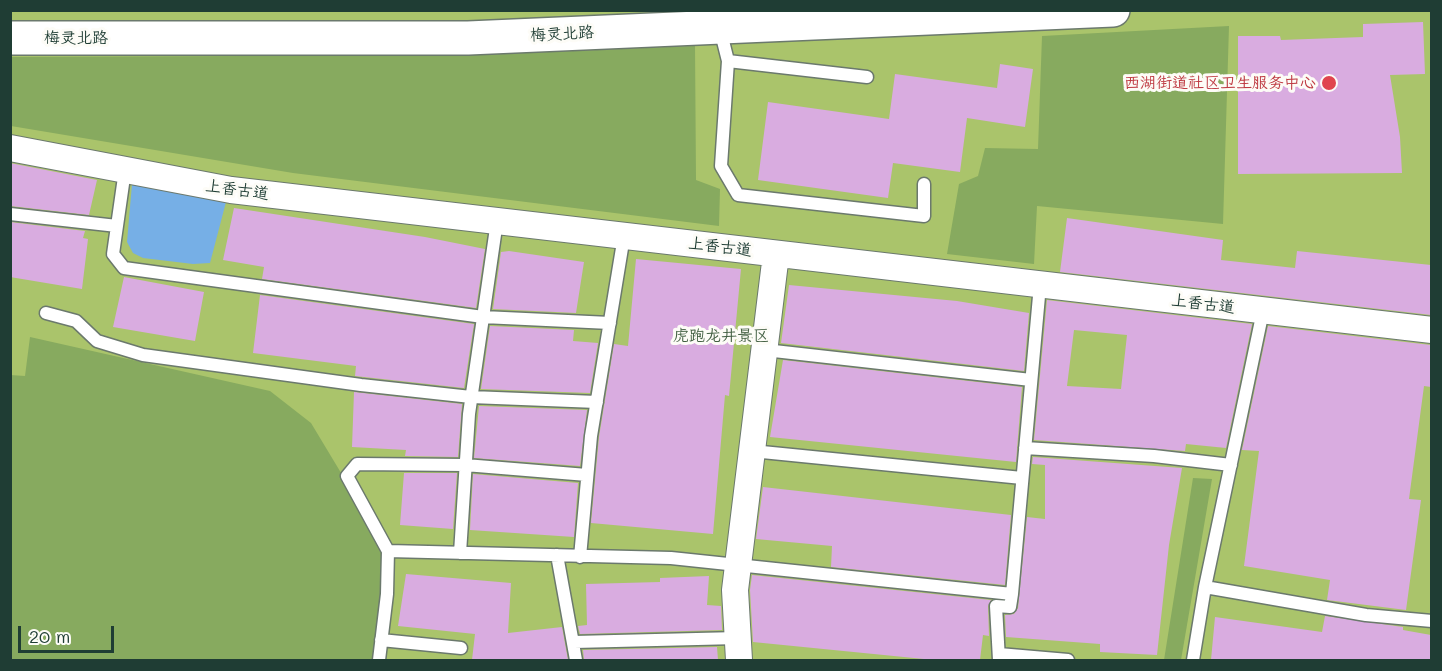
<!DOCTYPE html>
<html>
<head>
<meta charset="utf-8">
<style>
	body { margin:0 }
	#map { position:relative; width:1442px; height:671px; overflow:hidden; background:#f8e9d6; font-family:Mali,sans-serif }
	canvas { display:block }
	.frame { position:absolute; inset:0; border:12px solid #1f3d34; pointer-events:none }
	.scale { position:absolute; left:18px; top:626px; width:96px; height:27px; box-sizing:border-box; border:3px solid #1f3d34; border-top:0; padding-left:8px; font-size:18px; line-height:21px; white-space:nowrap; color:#1f3d34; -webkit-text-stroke:4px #fdfcf7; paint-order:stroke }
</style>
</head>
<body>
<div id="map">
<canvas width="1442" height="671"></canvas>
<div class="frame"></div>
<div class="scale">20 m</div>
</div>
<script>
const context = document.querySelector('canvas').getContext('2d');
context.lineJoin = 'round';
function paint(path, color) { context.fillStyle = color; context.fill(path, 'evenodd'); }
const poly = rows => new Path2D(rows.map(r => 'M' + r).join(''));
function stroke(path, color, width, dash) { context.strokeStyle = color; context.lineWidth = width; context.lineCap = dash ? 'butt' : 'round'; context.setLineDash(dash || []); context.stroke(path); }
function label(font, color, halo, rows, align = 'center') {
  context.font = font + ' Mali,"LXGW WenKai TC",sans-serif'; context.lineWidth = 6; context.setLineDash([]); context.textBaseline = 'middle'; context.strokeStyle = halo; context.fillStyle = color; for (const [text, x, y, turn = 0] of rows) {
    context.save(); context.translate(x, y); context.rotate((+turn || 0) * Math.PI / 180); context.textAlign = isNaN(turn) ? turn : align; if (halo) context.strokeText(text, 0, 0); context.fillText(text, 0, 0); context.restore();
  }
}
paint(poly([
	[10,11,1431,11,1431,660,11,660]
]), '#aac46b');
paint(poly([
	[1229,26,1223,224,1037,206,1034,264,947,254,959,184,978,176,985,148,1038,149,1042,36],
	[695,46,696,180,720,189,719,226,293,173,11,126,11,57,476,55],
	[30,337,270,391,311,423,388,551,378,660,11,660,10,375,25,376],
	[1193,478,1212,479,1181,660,1164,660]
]), '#87aa5f');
paint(poly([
	[132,184,226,202,210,263,193,264,143,258,133,253,127,242]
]), '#76afe6');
paint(poly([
	[1423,22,1425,74,1390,75,1400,137,1402,173,1238,174,1238,36,1280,36,1281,40,1363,37,1363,24],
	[1000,64,1033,69,1025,127,967,118,960,172,893,163,888,198,758,180,768,102,889,119,895,74,997,88],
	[10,163,97,180,89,215,10,206],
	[234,208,425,237,485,249,476,308,262,279,264,267,223,260],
	[1067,218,1223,240,1221,260,1295,268,1297,251,1431,265,1431,315,1060,272],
	[10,222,85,231,83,238,88,239,82,289,10,277],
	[509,251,584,262,576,313,493,309,501,252],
	[636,259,741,269,729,396,725,395,713,534,591,523,599,437,614,344,628,346],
	[124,277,204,292,195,341,113,327],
	[789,285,957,301,1029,313,1024,371,781,343],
	[260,295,474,324,464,388,355,376,356,366,253,353],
	[1047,300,1252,324,1226,448,1186,444,1185,451,1034,440],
	[1074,330,1127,335,1121,389,1067,386],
	[490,326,574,330,573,341,598,343,590,393,481,389],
	[1268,326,1431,345,1431,387,1424,386,1409,499,1421,500,1406,610,1327,600,1330,580,1244,566,1259,451,1242,450],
	[783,360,1022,387,1016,462,770,437],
	[354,392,462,404,458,457,405,456,406,450,352,447],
	[479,406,587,410,580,466,474,458],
	[1033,457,1182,468,1169,545,1157,655,1100,652,1100,644,1006,637,1005,615,1014,614,1018,608,1027,517,1045,519,1045,465,1032,464],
	[404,473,457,473,453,529,400,525],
	[473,474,578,483,574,537,470,530],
	[763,487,1011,515,1005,585,831,567,832,546,756,539],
	[406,574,511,583,508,633,562,627,568,660,472,660,475,634,398,626],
	[752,575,991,600,988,606,989,636,983,635,980,660,934,660,753,642,750,590],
	[709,576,707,605,721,606,722,630,580,634,578,626,587,625,586,584,660,582,660,578],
	[1325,616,1403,627,1403,630,1431,635,1431,660,1211,660,1215,617,1322,632],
	[717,647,718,660,584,660,583,650]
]), '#d9ace0');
const lane = poly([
	[720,29,728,61,721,166,738,195,924,216,924,184],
	[728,61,867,77],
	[125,170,113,254,124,268,483,317,610,323],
	[10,214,117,226],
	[46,313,76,321,97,341,143,355,361,385,471,397,597,402],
	[765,350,1031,380],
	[1025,448,1154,456,1231,465],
	[752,451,1022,478],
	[388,551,671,558,1012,594],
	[460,553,469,414,497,221],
	[557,555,576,660],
	[580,557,591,436,624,236],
	[1205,587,1366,615,1432,621],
	[381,640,461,648],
	[574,642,738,638],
	[999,654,1068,660],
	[379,660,387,594,388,551,347,476,357,464,465,465,587,475],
	[999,660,996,606,1010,607,1012,594,1040,285],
	[1193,660,1205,587,1263,311]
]);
const street = poly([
	[10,148,231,190,1432,330],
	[739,660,735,590,776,254]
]);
const secondary = poly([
	[10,38,468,38,1113,10]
]);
stroke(lane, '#6b796d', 15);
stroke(street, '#6b796d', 28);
stroke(secondary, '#6b796d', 36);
stroke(lane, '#fff', 12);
stroke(street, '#fff', 26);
stroke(secondary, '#fff', 33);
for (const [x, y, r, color] of [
	[1329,83,8,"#e0444e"]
]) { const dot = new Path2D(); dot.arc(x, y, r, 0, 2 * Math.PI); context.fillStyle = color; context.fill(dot); stroke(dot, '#fdfcf7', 2); }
label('16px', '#1f3d34', '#fdfcf7', [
	["梅灵北路",562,34,-3],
	["梅灵北路",76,38],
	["上香古道",237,190,8],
	["上香古道",720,247,7],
	["上香古道",1203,304,7]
]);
label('16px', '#be3a42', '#fdfcf7', [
	["西湖街道社区卫生服务中心",1316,83]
], 'right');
label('16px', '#425f42', '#fdfcf7', [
	["虎跑龙井景区",721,336]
]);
</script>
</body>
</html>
